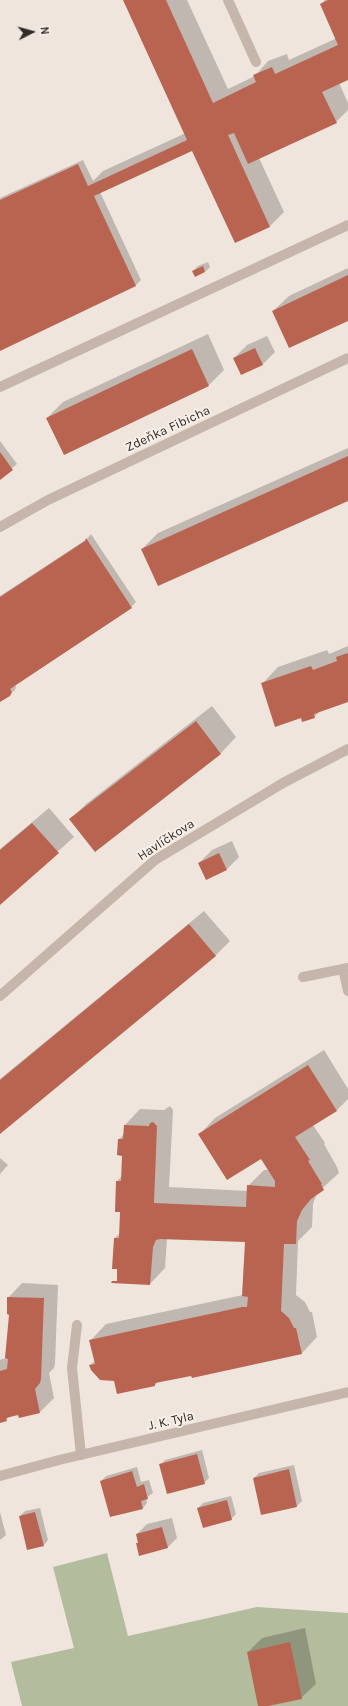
<!DOCTYPE html>
<html>
<head>
<meta charset="utf-8">
<style>
	body { margin:0 }
	#map { position:relative; width:348px; height:1706px; overflow:hidden; background:#efe5dc; font-family:Karla,sans-serif }
	canvas { display:block }
	.north { position:absolute; left:12px; top:12px; width:40px; height:40px; -webkit-text-stroke:3px #f7efe8; paint-order:stroke; rotate:84deg; font-size:11px; font-weight:700; line-height:16px; text-align:center; color:#342b28 }
	.north::after { content:''; display:block; margin:auto; width:14px; height:18px; background:#342b28; clip-path:polygon(50% 0,100% 100%,50% 72%,0 100%) }
</style>
</head>
<body>
<div id="map">
<canvas width="348" height="1706"></canvas>
<div class="north">N</div>
</div>
<script>
const context = document.querySelector('canvas').getContext('2d');
context.lineJoin = 'round';
function paint(path, color) { context.fillStyle = color; context.fill(path, 'evenodd'); }
const poly = rows => new Path2D(rows.map(r => 'M' + r).join(''));
function stroke(path, color, width, dash) { context.strokeStyle = color; context.lineWidth = width; context.lineCap = dash ? 'butt' : 'round'; context.setLineDash(dash || []); context.stroke(path); }
function label(font, color, halo, rows, align = 'center') {
  context.font = font + ' Karla,sans-serif'; context.lineWidth = 4; context.setLineDash([]); context.textBaseline = 'middle'; context.strokeStyle = halo; context.fillStyle = color; for (const [text, x, y, turn = 0] of rows) {
    context.save(); context.translate(x, y); context.rotate((+turn || 0) * Math.PI / 180); context.textAlign = isNaN(turn) ? turn : align; if (halo) context.strokeText(text, 0, 0); context.fillText(text, 0, 0); context.restore();
  }
}
paint(poly([
	[107,1553,128,1636,257,1607,348,1613,348,1706,22,1706,11,1662,74,1648,53,1567]
]), '#b4bc9e');
paint(poly([
	[124,0,187,0,228,89,255,76,268,61,287,54,289,60,337,38,321,4,325,0,348,0,348,78,339,83,348,103,348,110,336,122,259,158,284,212,270,226,236,242,193,150,100,192,141,280,136,285,0,349,0,198,83,160,93,181,103,171,186,133],
	[208,262,210,267,205,272,193,271,198,266],
	[348,268,348,320,273,311,289,296],
	[208,334,224,370,208,386,47,418,63,402],
	[267,336,275,352,263,364,242,374,234,358,247,345],
	[0,441,17,464,0,478],
	[348,448,348,500,142,549,158,533],
	[91,534,136,602,131,607,15,684,16,687,15,690,0,701,0,596,87,539],
	[348,646,348,701,321,710,314,717,301,717,262,684,278,667,327,650,329,654],
	[212,706,236,737,221,753,95,851,71,819,86,804],
	[49,808,74,837,0,903,0,849],
	[232,841,239,857,227,869,207,879,199,863,212,850],
	[204,911,230,941,216,955,0,1133,0,1079],
	[324,1050,348,1089,348,1099,336,1111,313,1125,325,1143,324,1144,337,1167,339,1173,317,1193,313,1204,312,1227,298,1241,296,1295,305,1302,310,1312,312,1312,317,1337,302,1353,158,1382,155,1385,114,1380,90,1365,95,1361,91,1340,106,1324,243,1295,246,1241,167,1238,165,1268,150,1284,118,1268,115,1238,120,1233,121,1211,117,1181,122,1176,123,1155,118,1154,119,1139,124,1134,125,1125,140,1109,164,1110,170,1106,173,1110,169,1187,248,1191,248,1186,264,1170,269,1170,261,1158,200,1134,215,1118],
	[0,1158,8,1165,0,1174],
	[22,1283,58,1285,55,1364,54,1368,49,1373,54,1398,40,1412,19,1417,19,1414,11,1415,6,1420,0,1422,0,1360,6,1358,10,1314,8,1298],
	[202,1450,209,1478,204,1483,160,1465,165,1460],
	[294,1465,302,1501,297,1506,254,1478,259,1473],
	[137,1467,141,1482,149,1480,153,1493,146,1498,147,1503,143,1508,101,1481,106,1476],
	[231,1496,236,1514,231,1519,198,1508,203,1503],
	[40,1508,48,1540,44,1545,20,1516,25,1511],
	[0,1512,6,1535,0,1540],
	[172,1518,177,1538,167,1548,137,1544,139,1541,137,1534,147,1524],
	[305,1628,316,1684,301,1698,259,1706,248,1652,262,1638]
]), '#0003');
paint(poly([
	[123,0,166,0,213,103,256,82,253,75,272,67,275,74,338,45,320,4,328,0,348,0,348,80,322,92,337,123,248,164,234,133,228,135,270,227,235,243,192,151,94,196,136,286,0,351,0,200,78,164,88,186,187,140],
	[203,266,205,272,195,277,192,271],
	[348,275,348,321,289,348,272,311],
	[255,348,263,365,241,375,233,358],
	[192,349,209,386,64,455,46,418],
	[0,452,13,470,0,480],
	[348,456,348,501,158,586,141,549],
	[86,538,132,608,10,689,12,692,10,696,0,702,0,597,85,541],
	[348,653,348,702,314,714,315,718,302,722,301,718,275,727,261,683,311,666,313,670,337,661,336,657],
	[196,721,221,754,95,852,69,819],
	[32,823,59,853,0,905,0,850],
	[219,853,227,870,206,880,198,863],
	[189,924,216,956,0,1134,0,1080],
	[308,1065,337,1111,295,1137,310,1160,308,1161,322,1184,321,1184,324,1190,311,1199,302,1210,297,1221,296,1244,284,1244,281,1311,289,1318,294,1328,296,1328,302,1354,192,1378,191,1376,155,1383,155,1386,117,1394,114,1381,100,1380,91,1370,89,1365,95,1364,89,1340,242,1307,247,1307,248,1297,242,1296,245,1242,160,1239,156,1240,153,1247,150,1285,111,1283,112,1281,117,1281,117,1269,112,1269,114,1238,119,1238,120,1212,115,1212,116,1181,121,1181,122,1156,117,1155,118,1139,123,1139,124,1125,149,1126,150,1123,153,1122,157,1126,154,1203,246,1207,247,1185,275,1187,275,1181,261,1159,227,1180,198,1134],
	[7,1297,44,1298,41,1379,40,1383,35,1389,40,1413,19,1418,18,1415,6,1418,7,1421,0,1423,0,1371,7,1369,8,1359,5,1358,9,1315,7,1314],
	[197,1454,205,1484,167,1494,159,1464],
	[289,1469,297,1507,261,1515,253,1478],
	[132,1471,137,1487,144,1484,148,1499,141,1501,143,1509,110,1517,100,1481],
	[227,1500,232,1520,203,1528,197,1508],
	[35,1512,44,1546,27,1550,19,1516],
	[162,1527,168,1548,139,1556,136,1543,138,1543,136,1534],
	[290,1642,302,1699,268,1706,258,1706,247,1652]
]), '#b86451');
stroke(poly([
	[228,0,256,62],
	[0,387,348,225],
	[77,1325,72,1368,81,1455]
]), '#c5b5aa', 10);
stroke(poly([
	[0,527,48,500,348,358],
	[343,969,348,991],
	[303,977,348,968],
	[0,996,155,860,283,783,348,749],
	[0,1476,59,1460,348,1392]
]), '#c5b5aa', 10);
label('13px', '#342b28', '#f7efe8', [
	["Zdeňka Fibicha",168,429,-25],
	["Havlíčkova",166,840,-33],
	["J. K. Tyla",171,1421,-13]
]);
</script>
</body>
</html>
